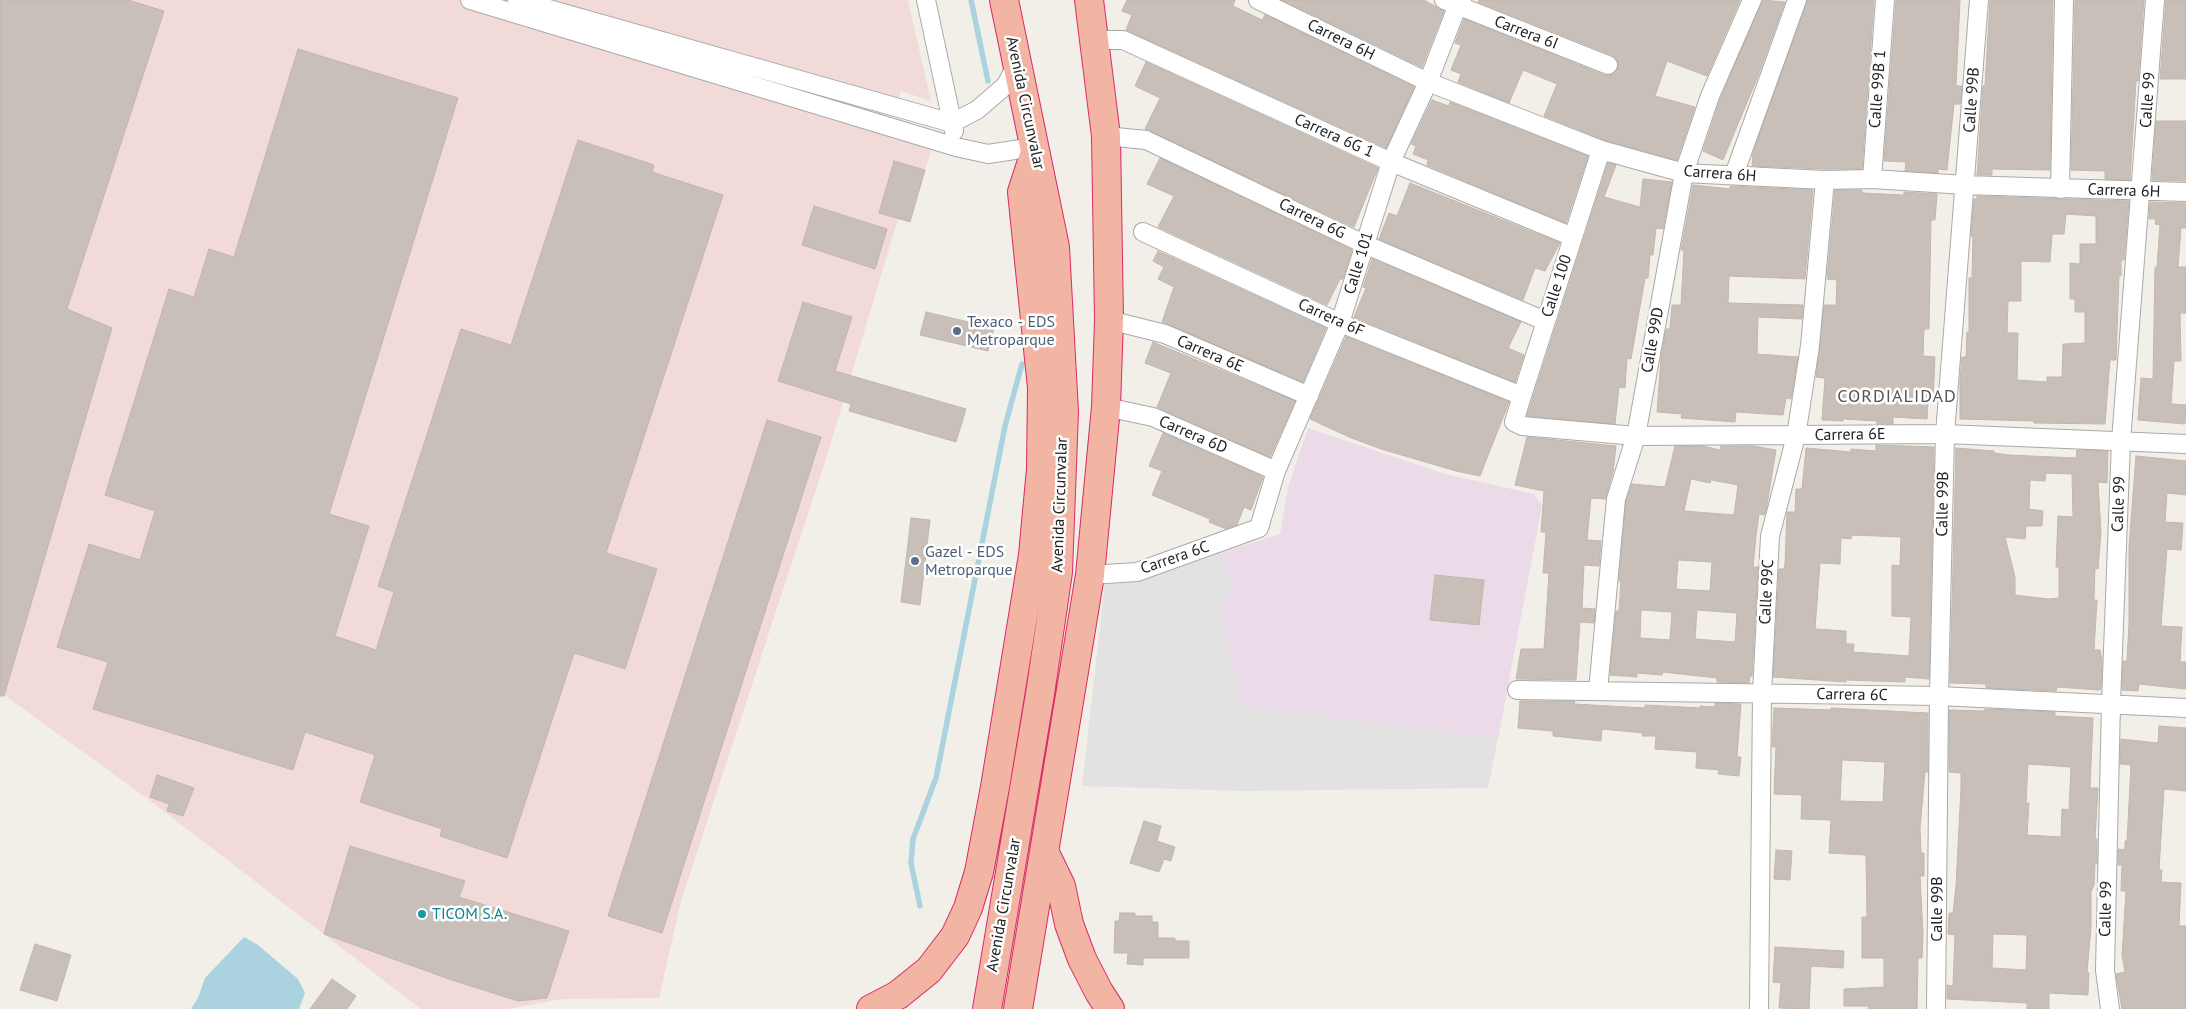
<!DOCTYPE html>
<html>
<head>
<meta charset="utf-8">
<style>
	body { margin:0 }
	canvas { display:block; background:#f2efe9 }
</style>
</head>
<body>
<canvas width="2186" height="1009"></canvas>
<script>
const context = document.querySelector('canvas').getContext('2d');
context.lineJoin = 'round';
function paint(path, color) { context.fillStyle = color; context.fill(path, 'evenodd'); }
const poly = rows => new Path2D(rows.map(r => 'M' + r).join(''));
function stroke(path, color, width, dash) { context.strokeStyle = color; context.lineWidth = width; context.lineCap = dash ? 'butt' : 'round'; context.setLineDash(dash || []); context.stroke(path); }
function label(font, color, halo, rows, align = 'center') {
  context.font = font + ' "PT Sans",sans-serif'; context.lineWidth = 5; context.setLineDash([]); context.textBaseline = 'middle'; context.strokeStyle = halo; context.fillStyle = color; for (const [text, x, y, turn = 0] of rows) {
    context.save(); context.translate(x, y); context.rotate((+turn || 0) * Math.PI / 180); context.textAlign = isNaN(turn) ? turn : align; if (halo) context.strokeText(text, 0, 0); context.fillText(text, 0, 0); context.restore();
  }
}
paint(poly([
	[0,0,908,0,931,101,901,91,886,133,932,148,919,189,898,219,826,459,681,901,659,998,563,999,507,1009,421,1009,148,799,0,692]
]), '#f2dad9');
paint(poly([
	[1308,428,1445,474,1534,494,1542,506,1498,739,1242,706,1218,607,1231,590,1222,552,1280,534,1288,487]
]), '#ebdbe8');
paint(poly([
	[1222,552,1231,590,1218,607,1242,706,1498,739,1488,788,1244,791,1082,786,1105,582,1137,582]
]), '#e2e2e2');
paint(poly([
	[244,937,258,945,298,979,305,993,299,1009,191,1009,198,998,205,978]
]), '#aad3df');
stroke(poly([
	[971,0,988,81],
	[920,906,911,863,913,839,936,778,1005,426,1022,364]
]), '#aad3df', 5.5);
const building = poly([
	[0,0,128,0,164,11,67,309,112,328,4,696,0,696,0,0],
	[1127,0,1235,0,1233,6,1262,20,1265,15,1414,87,1386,148,1126,30,1132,15,1122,11,1127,0],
	[1282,0,1424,0,1444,11,1422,67,1282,0],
	[1479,0,1740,0,1707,76,1667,61,1655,96,1695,107,1677,160,1604,140,1544,116,1557,84,1523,70,1509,103,1458,82,1461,74,1451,70,1461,45,1455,43,1464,19,1604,75,1614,74,1618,68,1617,59,1612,55,1478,2,1479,0],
	[1762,0,1785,2,1758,76,1723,160,1703,151,1720,100,1762,0],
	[1807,0,1874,0,1862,169,1825,169,1752,166,1753,153,1807,0],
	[1896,0,1960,0,1956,86,1962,86,1960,104,1954,104,1947,170,1938,169,1938,173,1905,171,1906,162,1884,161,1896,0],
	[1990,0,2053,0,2050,170,1992,169,1992,175,1977,175,1983,86,1985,86,1990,0],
	[2075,0,2144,0,2138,81,2136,81,2130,180,2105,179,2105,171,2071,170,2075,0],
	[2166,0,2186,0,2186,79,2160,79,2166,0],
	[298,49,458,98,329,514,369,526,335,636,376,650,394,592,378,586,461,329,511,345,578,140,654,165,652,172,723,195,606,553,657,569,625,669,574,653,507,858,440,836,442,829,360,802,375,755,305,732,293,770,93,709,108,662,57,647,89,544,140,560,155,511,105,495,169,289,194,297,209,249,234,257,298,49],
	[1146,62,1378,168,1354,227,1145,129,1160,98,1135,86,1146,62],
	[1432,100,1449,106,1450,102,1588,156,1566,223,1427,165,1428,160,1413,154,1416,146,1411,144,1432,100],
	[2156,121,2186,121,2186,181,2152,180,2156,121],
	[1160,158,1352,250,1343,279,1340,279,1327,305,1158,227,1174,196,1147,184,1160,158],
	[894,161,925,170,910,222,879,213,894,161],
	[1608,163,1616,165,1604,197,1640,207,1643,179,1672,182,1663,229,1656,228,1653,255,1650,255,1648,278,1645,278,1631,359,1627,358,1625,388,1619,387,1615,424,1527,416,1608,163],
	[1410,183,1560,243,1545,271,1535,268,1523,300,1379,239,1389,213,1397,216,1410,183],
	[1693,185,1730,189,1730,186,1813,190,1805,279,1729,276,1728,303,1803,305,1802,319,1758,317,1757,354,1798,357,1791,399,1786,398,1783,415,1736,412,1735,422,1681,418,1682,414,1657,412,1661,358,1666,329,1670,329,1672,305,1681,305,1684,250,1681,250,1682,245,1693,185],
	[1835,190,1862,190,1862,193,1904,195,1904,192,1937,194,1935,220,1931,220,1929,329,1924,329,1923,356,1935,357,1933,401,1928,401,1927,419,1893,417,1893,424,1877,424,1877,421,1843,419,1843,421,1822,420,1825,378,1816,377,1824,305,1836,305,1837,280,1827,279,1835,190],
	[1977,196,2129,201,2124,260,2121,260,2121,276,2119,276,2116,360,2110,360,2105,424,2034,423,2034,421,1960,419,1960,380,1962,357,1966,357,1967,332,1969,332,1969,278,1972,278,1973,236,1971,236,1974,199,1977,199,1977,196],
	[2066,214,2096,216,2096,244,2080,244,2080,264,2070,263,2070,299,2075,299,2075,312,2085,312,2085,343,2063,344,2062,377,2047,377,2047,382,2017,380,2018,333,2007,333,2008,301,2021,301,2021,261,2050,262,2052,234,2064,234,2066,214],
	[2150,202,2186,203,2186,228,2181,228,2178,267,2186,267,2186,313,2180,313,2181,361,2174,361,2171,404,2186,405,2185,424,2138,420,2141,378,2153,379,2155,267,2157,267,2160,225,2155,224,2156,219,2149,219,2150,202],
	[814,206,887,229,875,269,802,245,814,206],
	[1158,251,1326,328,1303,382,1162,322,1174,287,1158,279,1164,267,1153,261,1158,251],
	[1372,259,1521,322,1508,348,1524,355,1515,382,1354,317,1366,288,1363,287,1372,259],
	[803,302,852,317,835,371,966,409,956,442,849,411,851,404,778,381,803,302],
	[926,312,994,328,988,351,920,335,926,312],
	[1346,337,1509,402,1480,476,1456,471,1381,449,1349,437,1310,419,1346,337],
	[1153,342,1295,401,1270,457,1157,407,1171,373,1145,363,1153,342],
	[767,420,821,437,662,933,608,916,767,420],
	[1163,433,1263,477,1251,510,1244,507,1237,525,1226,529,1209,522,1210,519,1152,495,1162,471,1149,466,1163,433],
	[1527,437,1616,446,1613,472,1605,499,1591,498,1587,540,1601,541,1599,566,1584,565,1582,608,1595,609,1594,623,1580,622,1576,680,1516,679,1521,649,1544,649,1549,573,1543,573,1546,532,1541,532,1544,491,1515,485,1527,437],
	[1876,445,1934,447,1929,679,1905,677,1905,682,1846,680,1846,682,1773,677,1779,569,1784,569,1785,564,1787,512,1795,512,1796,489,1802,489,1806,448,1851,452,1851,449,1876,451,1876,445],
	[1852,535,1901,537,1900,566,1892,565,1892,616,1911,617,1909,656,1853,652,1854,644,1846,644,1846,631,1815,629,1820,563,1840,564,1841,538,1851,539,1852,535],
	[1675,446,1703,446,1720,450,1721,446,1753,446,1776,450,1766,511,1764,515,1759,514,1756,536,1753,567,1758,567,1752,676,1750,676,1749,683,1717,682,1717,678,1663,672,1662,675,1637,673,1637,677,1610,675,1616,611,1619,611,1621,582,1619,581,1626,501,1632,484,1665,487,1675,446],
	[1691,479,1710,483,1711,480,1738,485,1734,515,1684,511,1691,479],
	[1678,560,1712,562,1710,591,1676,589,1678,560],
	[1641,610,1672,612,1670,640,1640,638,1641,610],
	[1697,610,1737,613,1735,642,1695,639,1697,610],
	[1956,448,1994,451,1994,453,2009,455,2076,458,2077,450,2108,451,2107,483,2098,482,2101,532,2098,569,2095,568,2094,600,2097,600,2094,650,2100,650,2102,659,2101,689,2099,690,2057,687,2056,691,1986,688,1986,684,1950,683,1956,448],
	[2046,473,2072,474,2073,517,2058,516,2056,567,2059,567,2059,598,2048,599,2015,595,2015,577,2005,537,2025,539,2026,526,2042,526,2043,511,2029,509,2030,480,2045,481,2046,473],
	[2136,456,2186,461,2186,495,2167,493,2165,522,2183,523,2181,550,2167,549,2161,626,2182,627,2180,662,2186,662,2186,689,2139,684,2138,691,2122,690,2123,661,2127,661,2129,624,2129,547,2136,456],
	[911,518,930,520,920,605,901,602,911,518],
	[1435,575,1484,580,1479,625,1430,620,1435,575],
	[1520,701,1575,701,1574,704,1645,708,1645,705,1700,708,1700,706,1715,707,1715,703,1741,704,1737,757,1741,757,1739,776,1718,774,1719,770,1696,768,1697,752,1655,749,1656,736,1642,736,1643,733,1602,729,1601,741,1553,736,1553,731,1518,728,1520,701],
	[1774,708,1831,710,1831,708,1928,713,1928,772,1925,772,1920,828,1921,853,1924,853,1924,876,1920,876,1923,933,1922,958,1918,958,1917,1009,1868,1009,1869,1006,1844,1006,1844,989,1884,987,1884,958,1862,958,1862,917,1867,917,1866,855,1829,853,1831,820,1801,819,1802,795,1774,794,1776,747,1772,747,1774,708],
	[1842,760,1885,762,1883,802,1840,801,1842,760],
	[1985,709,2055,712,2055,716,2093,718,2090,788,2098,788,2095,839,2097,839,2097,864,2095,863,2094,885,2091,892,2091,927,2087,972,2089,973,2088,995,2049,993,2049,1009,2027,1009,2027,1003,1947,999,1947,985,1953,986,1955,935,1948,934,1949,913,1953,913,1956,886,1961,788,1961,773,1949,772,1949,710,1985,711,1985,709],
	[2028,764,2071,767,2069,810,2062,809,2061,837,2027,835,2029,803,2026,803,2028,764],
	[1993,934,2027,935,2026,970,1992,968,1993,934],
	[2159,726,2186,728,2186,791,2164,789,2159,870,2162,870,2161,882,2181,883,2179,926,2186,926,2186,1009,2122,1009,2116,974,2125,972,2122,955,2126,891,2121,891,2122,865,2118,865,2118,849,2125,850,2125,841,2127,841,2131,765,2120,764,2121,739,2158,743,2159,726],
	[157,775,194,788,183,816,167,811,169,804,150,797,157,775],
	[1144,821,1161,826,1157,841,1175,847,1171,861,1164,859,1159,872,1130,863,1144,821],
	[350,846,465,881,459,897,569,931,547,998,518,1001,449,979,324,934,350,846],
	[1776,850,1792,851,1790,880,1774,879,1776,850],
	[1120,913,1135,913,1135,916,1152,916,1152,922,1158,922,1158,938,1175,938,1175,941,1189,941,1189,958,1143,958,1143,965,1127,964,1128,953,1114,953,1115,921,1119,921,1120,913],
	[35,944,71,955,57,1001,20,990,35,944],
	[1775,947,1844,951,1843,968,1811,966,1809,1009,1779,1008,1781,983,1773,982,1775,947],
	[332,979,356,996,347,1009,310,1009,332,979]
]);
paint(building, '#c7bfb8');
stroke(building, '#c4b6ab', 1);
const minor = poly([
	[470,0,956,147,988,154,1034,147],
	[517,0,952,123,977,110,1006,85,1017,63],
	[926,0,954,131],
	[1258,0,1428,82,1601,150,1684,173,1825,180,1872,179,1965,185,2186,192],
	[1444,0,1608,65],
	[1095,40,1123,40,1391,162,1573,237],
	[1106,136,1146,140,1364,244,1545,321],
	[1601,150,1522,396,1514,422,1522,426,1636,436,1945,434,2186,444],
	[1734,175,1797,0],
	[1872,179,1885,0],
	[2060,189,2064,0],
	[1143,232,1340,323,1522,396],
	[1109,320,1165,334,1309,396],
	[1106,407,1153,417,1276,471],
	[1090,575,1137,572,1259,528,1276,471,1340,323,1391,162,1428,82,1457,7,1462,0],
	[1517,690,1939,696,2186,708],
	[1598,691,1616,499,1636,436,1684,173,1710,96,1752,0],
	[1759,1009,1762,693,1770,536,1796,436,1810,346,1825,180],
	[1936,1009,1939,696,1945,434,1979,0],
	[2110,1009,2105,970,2111,703,2121,441,2155,0]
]);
const trunk = poly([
	[1045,853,1061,886,1069,924,1082,959,1099,992,1110,1009],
	[871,1009,898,995,929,970,955,936,968,908,979,872,995,787,1033,555,1041,469,1042,388,1022,192,1035,152],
	[987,1009,1040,694,1058,572,1064,412,1055,247,1004,0],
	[1018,1009,1090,575,1106,407,1109,320,1106,136,1089,0]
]);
stroke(minor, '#a9a9a9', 20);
stroke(trunk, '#dc2a67', 30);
stroke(minor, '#fff', 18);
stroke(trunk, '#f2b4a3', 28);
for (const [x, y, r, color] of [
	[957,331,5,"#5c6f8a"],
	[915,561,5,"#5c6f8a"],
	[422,914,5,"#0f9aa8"]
]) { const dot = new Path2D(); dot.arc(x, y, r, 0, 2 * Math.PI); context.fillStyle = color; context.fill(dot); stroke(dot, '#fff', 2); }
label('16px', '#222', '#fff', [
	["Carrera 6I",1526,33,21],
	["Carrera 6H",1341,40,26],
	["Calle 99B 1",1878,89,-86],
	["Calle 99B",1972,100,-86],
	["Calle 99",2148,100,-86],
	["Avenida Circunvalar",1025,103,78],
	["Carrera 6G 1",1334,136,24],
	["Carrera 6H",1720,174,4],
	["Carrera 6H",2124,191,2],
	["Carrera 6G",1312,219,26],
	["Calle 101",1359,263,-73],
	["Calle 100",1557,286,-72],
	["Carrera 6F",1331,318,24],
	["Calle 99D",1653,340,-80],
	["Carrera 6E",1210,354,23],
	["Carrera 6D",1193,435,23],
	["Carrera 6E",1850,435,-1],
	["Calle 99B",1943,504,-89],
	["Calle 99",2119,504,-88],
	["Avenida Circunvalar",1060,505,-88],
	["Carrera 6C",1175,558,-19],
	["Calle 99C",1767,592,-87],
	["Carrera 6C",1852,695,1],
	["Avenida Circunvalar",1004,905,-80],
	["Calle 99B",1937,909,-90],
	["Calle 99",2106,909,-89]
]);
label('16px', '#4e5e75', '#fff', [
	["Texaco - EDS",967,322],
	["Metroparque",967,340],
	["Gazel - EDS",925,552],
	["Metroparque",925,570]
], 'left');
label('16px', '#0d838f', '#fff', [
	["TICOM S.A.",432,914]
], 'left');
context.letterSpacing = '1px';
label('18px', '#555', '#fff', [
	["CORDIALIDAD",1897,397]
]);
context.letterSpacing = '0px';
</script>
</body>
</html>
